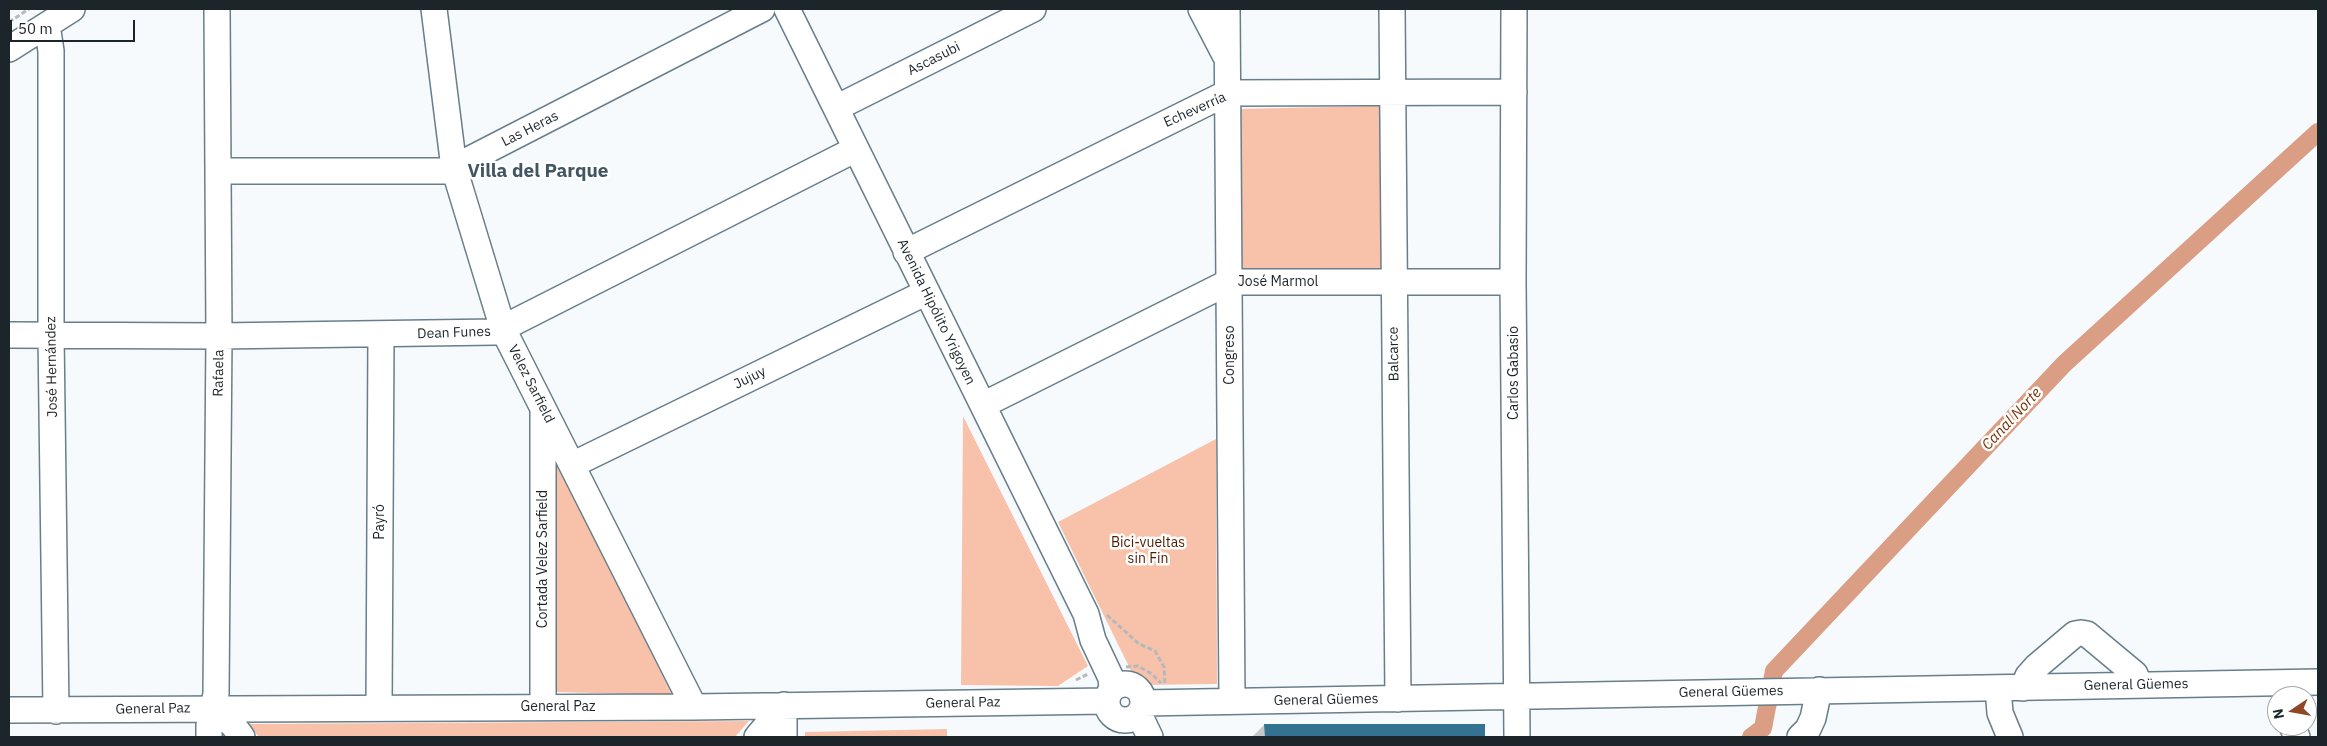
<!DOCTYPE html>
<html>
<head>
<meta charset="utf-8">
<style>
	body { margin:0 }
	#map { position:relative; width:2327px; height:746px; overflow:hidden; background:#f6fafd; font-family:"IBM Plex Sans",sans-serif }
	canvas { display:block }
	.frame { position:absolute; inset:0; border:10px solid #1c252a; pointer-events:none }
	.north { position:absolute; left:2267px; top:686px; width:50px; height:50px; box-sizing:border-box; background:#fff; border:1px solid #a4a8aa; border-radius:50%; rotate:258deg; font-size:14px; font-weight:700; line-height:20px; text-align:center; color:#1c252a }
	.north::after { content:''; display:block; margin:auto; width:18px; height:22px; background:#904926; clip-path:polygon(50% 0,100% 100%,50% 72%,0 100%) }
	.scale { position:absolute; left:10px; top:20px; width:125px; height:22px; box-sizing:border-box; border:2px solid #1c252a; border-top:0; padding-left:6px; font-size:15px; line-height:18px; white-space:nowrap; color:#1c252a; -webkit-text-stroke:4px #fff; paint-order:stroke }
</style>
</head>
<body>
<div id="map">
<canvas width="2327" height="746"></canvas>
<div class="frame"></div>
<div class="north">N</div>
<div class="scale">50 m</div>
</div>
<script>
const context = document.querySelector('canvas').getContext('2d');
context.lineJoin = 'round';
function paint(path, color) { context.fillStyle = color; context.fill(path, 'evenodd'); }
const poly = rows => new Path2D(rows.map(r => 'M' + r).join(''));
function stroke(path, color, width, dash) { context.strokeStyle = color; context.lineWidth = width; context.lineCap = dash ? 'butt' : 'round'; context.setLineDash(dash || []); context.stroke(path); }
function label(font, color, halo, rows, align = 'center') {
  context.font = font + ' "IBM Plex Sans",sans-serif'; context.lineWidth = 5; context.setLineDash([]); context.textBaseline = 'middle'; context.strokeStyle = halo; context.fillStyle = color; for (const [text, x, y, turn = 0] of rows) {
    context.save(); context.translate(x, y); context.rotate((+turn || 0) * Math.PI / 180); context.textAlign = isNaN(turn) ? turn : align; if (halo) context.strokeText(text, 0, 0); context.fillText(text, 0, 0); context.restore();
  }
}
paint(poly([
	[1379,106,1383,274,1238,277,1235,109],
	[963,416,1088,666,1058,686,961,685],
	[1216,439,1217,684,1138,685,1058,522],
	[560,463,672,695,557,692,552,467],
	[749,721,735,737,259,737,248,724],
	[947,729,947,737,805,737,805,732]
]), '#f8c2aa');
paint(poly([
	[1264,725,1484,725,1484,737,1252,737]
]), '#0003');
stroke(poly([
	[1751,737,1763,728,1774,671,2064,364,2318,132]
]), '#da9e84', 18);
paint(poly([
	[1264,724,1485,724,1485,737,1265,737]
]), '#337291');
const minor = poly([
	[434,9,454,168,503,329,694,707],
	[787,9,1086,614,1093,640,1111,678,1112,689],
	[1201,9,1225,55],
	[1227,9,1232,701],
	[1392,9,1398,699],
	[1514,9,1513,282,1517,737],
	[47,25,51,51,51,335,56,711],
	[9,49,72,9],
	[836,108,1033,9],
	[218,171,447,171,762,9],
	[906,252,1227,93,1514,92],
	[9,335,219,336,495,332,856,149],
	[983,405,1229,282,1513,282],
	[572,465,927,292],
	'1107 702a18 18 0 1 1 36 0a18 18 0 1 1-36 0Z',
	[1998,688,2000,713,2010,737],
	[2023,688,2028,676,2036,667,2075,634,2081,633,2087,634,2135,674,2139,685],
	[1143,703,2318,682],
	[543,707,543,412],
	[213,708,233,725,242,737],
	[379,708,381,335],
	[9,710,694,707,1107,701],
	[1139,714,1150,737],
	[2292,726,2297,737],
	[209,737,209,725,216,694,219,336,217,9],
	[757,737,784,705],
	[784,737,784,705],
	[1800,737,1808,729,1813,718,1819,690]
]);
stroke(minor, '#687e8a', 28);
stroke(poly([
	[9,22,29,9],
	[1107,615,1139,644,1155,651,1164,667,1165,684],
	[1126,667,1138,666,1152,674,1161,683],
	[1076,680,1088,674]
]), '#b3b9bc', 3, [5, 2.5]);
stroke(minor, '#fff', 25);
label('14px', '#1c252a', '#fff', [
	["Ascasubi",934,59,-27],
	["Echeverría",1195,110,-24],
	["Las Heras",530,129,-27],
	["José Marmol",1278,282],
	["Avenida Hipólito Yrigoyen",936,312,64],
	["Dean Funes",454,333,-2],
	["Balcarce",1394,354,-91],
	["Congreso",1230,355,-90],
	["José Hernández",52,367,-91],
	["Rafaela",219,373,-89],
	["Carlos Gabasio",1514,373,-90],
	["Jujuy",750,378,-26],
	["Velez Sarfield",531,384,63],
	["Payró",380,522,-90],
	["Cortada Velez Sarfield",543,559,-90],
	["General Güemes",2136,685,-1],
	["General Güemes",1731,692,-1],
	["General Güemes",1326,700,-1],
	["General Paz",963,703,-1],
	["General Paz",558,707],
	["General Paz",153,709,-1]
]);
label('14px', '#511b00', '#fff', [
	["Bici-vueltas",1148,543],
	["sin Fin",1148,559]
]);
label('italic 15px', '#773005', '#fff', [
	["Canal Norte",2012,419,-47]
]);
label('bold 19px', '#415662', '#fff', [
	["Villa del Parque",538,172]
]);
</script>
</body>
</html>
